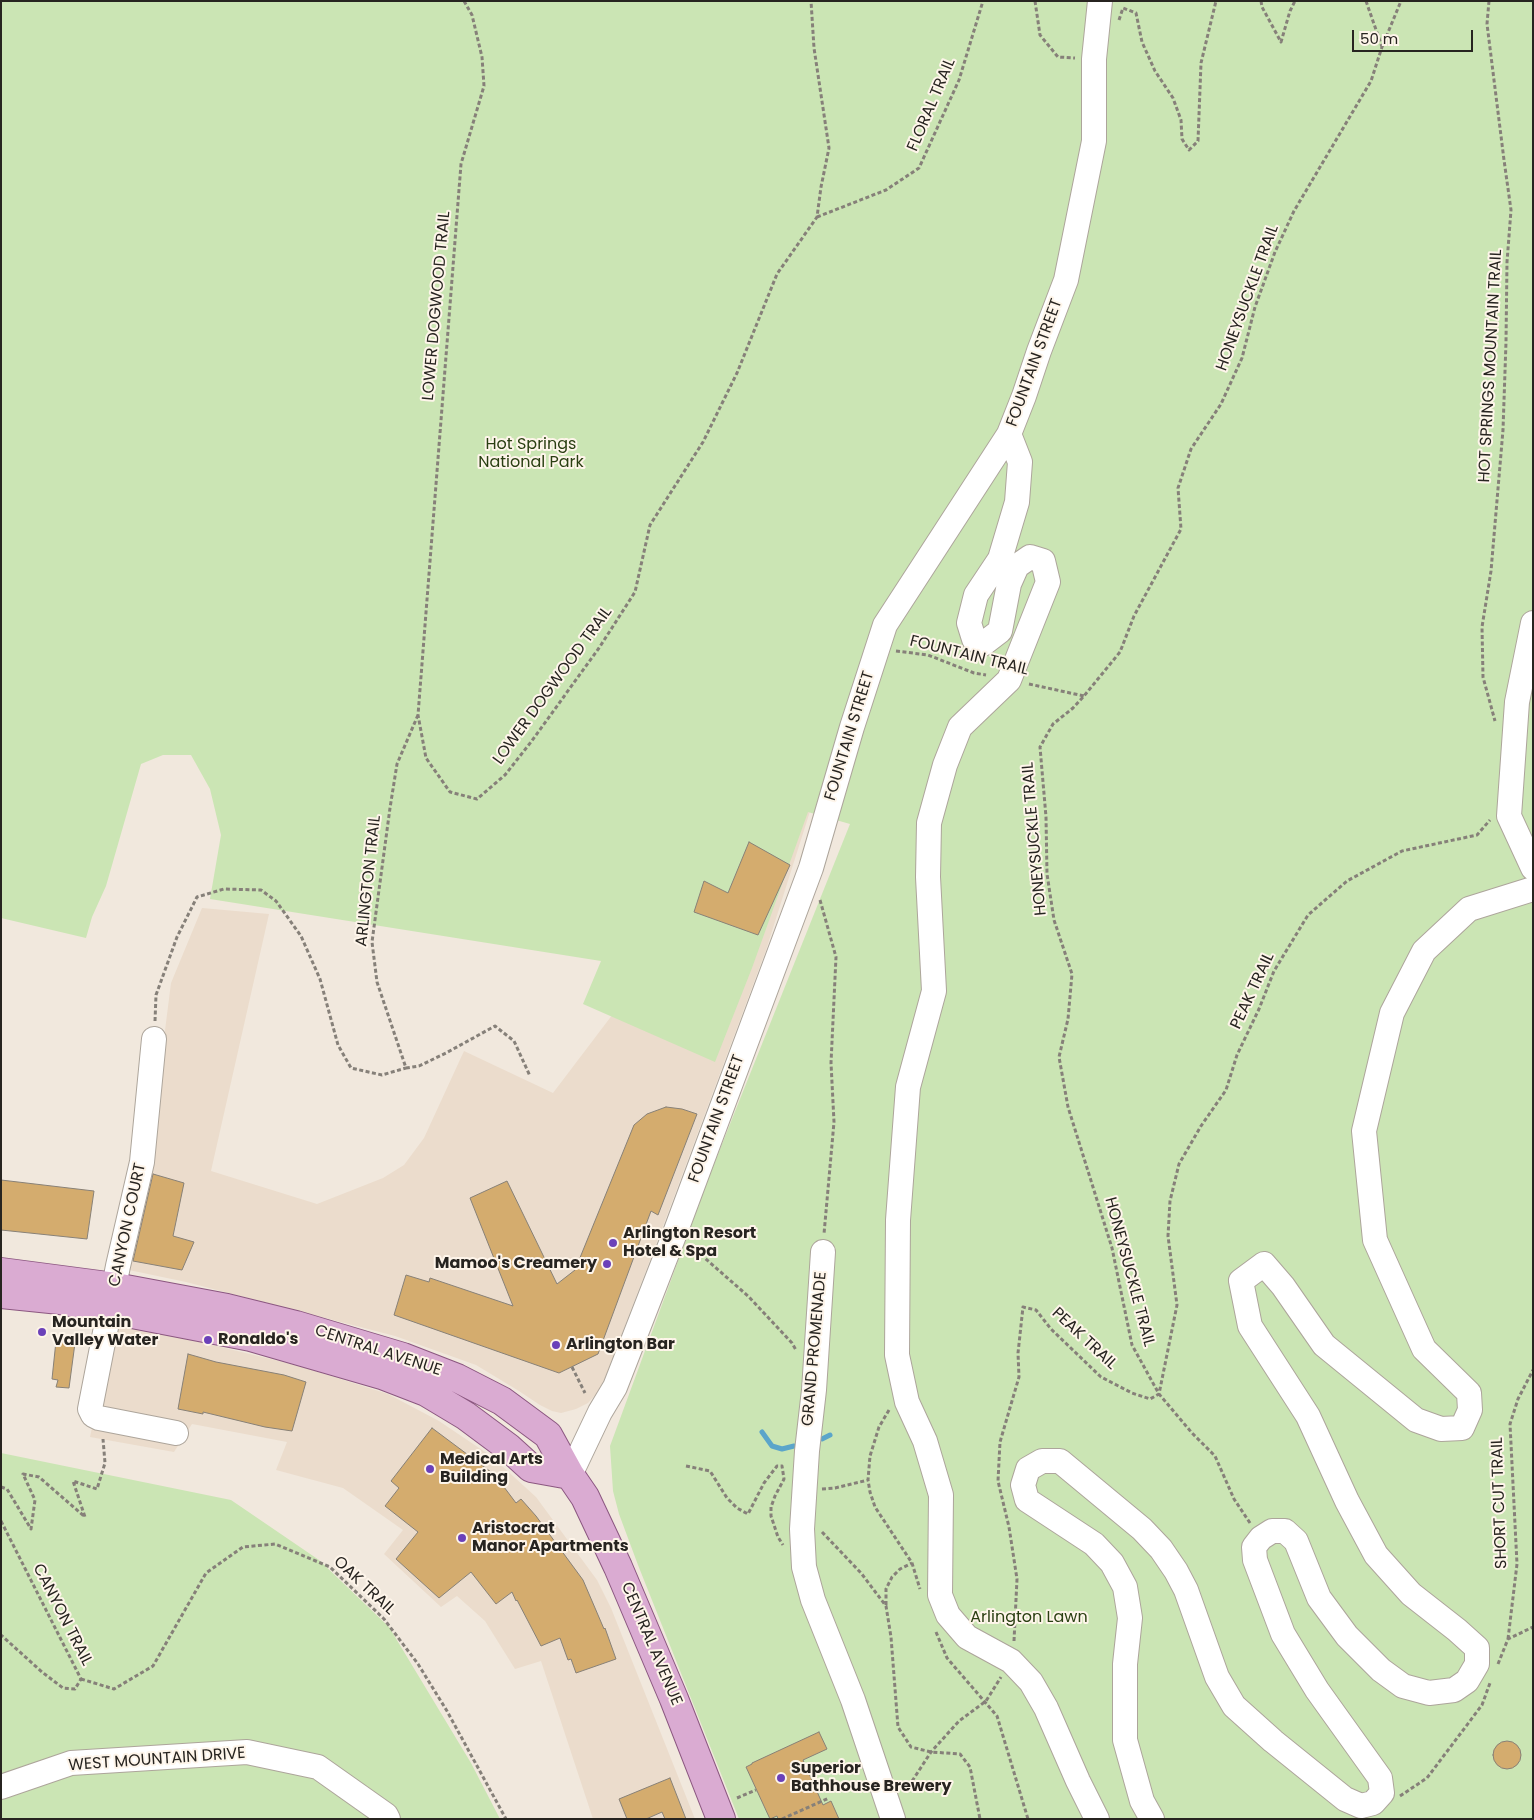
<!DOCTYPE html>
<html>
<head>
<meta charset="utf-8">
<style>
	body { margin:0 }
	#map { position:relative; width:1534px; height:1820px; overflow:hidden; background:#f1e8dd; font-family:Poppins,sans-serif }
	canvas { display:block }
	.frame { position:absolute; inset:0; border:2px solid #272420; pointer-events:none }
	.scale { position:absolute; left:1352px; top:30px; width:121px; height:22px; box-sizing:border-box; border:2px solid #272420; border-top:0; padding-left:6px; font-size:15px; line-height:18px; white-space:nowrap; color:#272420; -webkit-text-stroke:4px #fef5ea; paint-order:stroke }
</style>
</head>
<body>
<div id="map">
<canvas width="1534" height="1820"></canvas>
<div class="frame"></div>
<div class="scale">50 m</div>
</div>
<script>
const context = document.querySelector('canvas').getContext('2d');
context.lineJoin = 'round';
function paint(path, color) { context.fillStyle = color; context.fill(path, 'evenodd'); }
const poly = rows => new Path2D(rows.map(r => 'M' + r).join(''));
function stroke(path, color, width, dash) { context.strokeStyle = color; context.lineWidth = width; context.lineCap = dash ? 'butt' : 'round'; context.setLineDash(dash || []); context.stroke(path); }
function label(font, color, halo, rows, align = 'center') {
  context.font = font + ' Poppins,sans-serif'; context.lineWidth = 4; context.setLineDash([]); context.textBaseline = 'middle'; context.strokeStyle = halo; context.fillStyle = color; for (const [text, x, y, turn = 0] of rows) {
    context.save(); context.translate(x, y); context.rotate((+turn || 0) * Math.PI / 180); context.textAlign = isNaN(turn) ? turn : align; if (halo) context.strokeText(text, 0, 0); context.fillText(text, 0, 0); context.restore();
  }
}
paint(poly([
	[825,764,766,950,669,1210,605,1378,598,1392,588,1403,576,1409,561,1413,552,1411,540,1405,519,1391,476,1365,395,1336,186,1282,124,1269,161,1062,171,983,202,908,269,914,211,1171,317,1204,383,1178,404,1165,424,1138,464,1051,553,1093,619,1006],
	[120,1323,296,1365,388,1394,439,1421,491,1456,536,1497,597,1580,611,1608,695,1819,593,1819,541,1661,515,1669,485,1621,457,1596,441,1607,384,1554,403,1530,343,1488,276,1470,287,1442,192,1424,174,1452,90,1437,112,1333]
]), '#ebdccc');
paint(poly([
	[1,1,1533,1,1533,1819,739,1819,638,1565,619,1514,613,1491,610,1446,710,1174,850,824,808,812,752,968,715,1062,583,1004,601,961,210,899,221,835,210,789,191,755,163,755,141,764,106,886,92,917,86,938,1,918],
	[1,1453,231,1500,319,1560,389,1627,471,1763,500,1819,1,1819]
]), '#cbe5b4');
stroke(poly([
	[762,1432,772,1446,782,1449,794,1446],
	[822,1439,830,1435]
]), '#5ba5ca', 5);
const building = poly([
	[749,842,790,865,758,935,694,912,704,881,728,893,749,842],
	[666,1107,682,1109,697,1114,658,1215,651,1211,598,1354,559,1373,394,1315,406,1275,429,1282,430,1278,513,1306,470,1198,507,1181,557,1284,575,1270,634,1125,647,1114,666,1107],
	[153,1174,184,1183,173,1236,194,1242,182,1270,133,1261,153,1174],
	[1,1180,94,1191,87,1239,1,1230,1,1180],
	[56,1341,75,1343,69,1388,56,1387,58,1380,52,1379,56,1341],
	[188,1354,216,1362,284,1375,306,1382,292,1431,265,1427,203,1412,203,1414,178,1409,188,1354],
	[432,1428,495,1475,516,1503,521,1499,536,1516,583,1580,604,1629,605,1628,616,1659,576,1673,571,1659,568,1660,560,1638,541,1646,517,1600,516,1601,512,1592,496,1604,471,1572,439,1598,396,1559,418,1532,385,1506,399,1488,391,1481,432,1428],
	[819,1732,827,1749,803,1760,823,1805,831,1801,839,1819,778,1819,777,1816,770,1819,746,1767,752,1764,752,1763,819,1732],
	'1493 1755a14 14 0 1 1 28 0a14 14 0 1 1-28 0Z',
	[670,1778,686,1819,665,1819,662,1812,646,1819,627,1819,619,1799,670,1778]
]);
paint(building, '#d4ac6e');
stroke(building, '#888177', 1);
const minor = poly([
	[1009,434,1020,462,1017,502,1000,559,976,595,969,623,974,639,983,644,1000,631,1009,584,1017,566,1030,557,1043,561,1048,582,1009,680,960,727,945,765,929,823,928,877,934,991,908,1087,898,1220,897,1355,907,1402,925,1441,941,1495,940,1595,948,1615,967,1637,1011,1661,1031,1682,1046,1708,1078,1781,1097,1819],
	[1533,623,1517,702,1509,816,1533,868],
	[154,1039,142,1162,118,1266,90,1409,93,1415,99,1418,176,1433],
	[823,1252,814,1390,807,1451,802,1529,804,1567,813,1600,853,1700,893,1819],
	[570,1475,600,1412,615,1387,675,1233,811,868,852,727,885,625,1009,434,1024,396,1039,351,1066,280,1094,141,1094,59,1100,1],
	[1,1787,71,1763,247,1752,318,1767,386,1815,388,1819],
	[1152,1819,1142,1801,1125,1740,1125,1664,1130,1618,1125,1587,1112,1563,1094,1544,1027,1500,1023,1485,1028,1469,1042,1461,1060,1461,1142,1529,1161,1549,1176,1571,1186,1590,1217,1677,1234,1706,1273,1741,1345,1799,1361,1806,1373,1803,1382,1793,1380,1778,1317,1690,1283,1634,1255,1560,1254,1547,1261,1538,1272,1531,1285,1531,1296,1541,1319,1598,1347,1636,1381,1670,1403,1686,1429,1693,1454,1690,1467,1681,1477,1664,1477,1648,1457,1630,1411,1594,1376,1555,1347,1501,1308,1416,1250,1326,1241,1281,1264,1264,1283,1286,1324,1345,1416,1420,1441,1429,1462,1428,1470,1410,1469,1393,1424,1349,1375,1240,1364,1131,1392,1013,1424,951,1469,909,1533,889]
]);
const major = poly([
	[1,1272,115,1287,227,1308,296,1325,403,1357,457,1378,502,1401,548,1435,570,1475,585,1497,618,1567,674,1699,721,1819],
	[1,1294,60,1300,251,1337,382,1375,426,1392,466,1416,509,1448,531,1468,570,1475]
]);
stroke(minor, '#ada59b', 26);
stroke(major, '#8b5780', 30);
stroke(poly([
	[464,1,472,15,482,57,484,86,461,164,418,715,426,758,450,792,477,799,505,775,531,742,599,648,635,592,650,525,703,442,737,373,777,274,817,217,821,187,829,148,814,48,811,1],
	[1035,1,1040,35,1058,57,1075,58],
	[1261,1,1262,7,1281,42,1290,11,1295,1],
	[1366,1,1382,47],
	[1489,1,1487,24,1504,160,1511,210,1507,262,1506,342,1503,430,1491,571,1482,627,1483,677,1495,721],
	[1119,20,1123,8,1136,13,1142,42,1155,71,1173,98,1181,120,1182,139,1189,150,1198,141,1201,63,1216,1],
	[817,217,886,190,919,168,959,80,983,1],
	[896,651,928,655,974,673,986,675],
	[1029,684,1084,696],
	[418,715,397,764,390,808,372,942,377,982,406,1068,419,1066,446,1053,495,1026,514,1041,530,1076],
	[820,900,836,957,831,1063,834,1122,824,1234],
	[155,1021,156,995,177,937,197,897,224,889,261,890,276,901,301,936,320,979,338,1045,351,1068,382,1075,406,1068],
	[691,1246,748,1296,792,1343,796,1350],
	[572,1367,585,1393],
	[889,1410,879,1427,870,1456,868,1480,870,1492,875,1507,912,1563,920,1589],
	[686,1466,710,1471,727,1498,737,1508,748,1514,764,1483,777,1466,782,1466,784,1479,775,1496,771,1507,771,1516,778,1537,783,1545],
	[1,1487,7,1489,31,1529,35,1500,23,1474,39,1477,85,1517,73,1481,97,1489,105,1463,103,1439],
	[822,1489,835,1488,868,1480],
	[1,1521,81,1679,75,1689,63,1688,42,1672,1,1635],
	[1250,1523,1234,1499,1215,1456,1192,1433,1159,1394,1132,1345,1112,1248,1068,1107,1059,1057,1068,1019,1072,974,1054,920,1047,874,1046,817,1040,747,1053,724,1073,708,1084,696,1120,652,1134,616,1181,529,1178,488,1191,449,1221,404,1242,358,1255,307,1275,252,1294,211,1371,81,1382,47,1401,1],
	[822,1532,861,1573,886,1606,891,1637,898,1727,911,1747,931,1752,960,1754,970,1767,980,1819],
	[886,1605,886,1589,892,1577,900,1569,912,1563],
	[936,1632,947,1658,997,1716,1028,1819],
	[1508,1639,1517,1564,1510,1424,1518,1399,1533,1370],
	[1014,1641,1017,1579,1009,1527,998,1481,1000,1442,1019,1377,1018,1353,1023,1307,1036,1310,1051,1329,1101,1377,1132,1393,1150,1399,1159,1394,1177,1305,1168,1236,1170,1201,1179,1164,1201,1126,1226,1090,1237,1055,1259,1009,1274,971,1308,915,1347,881,1402,851,1477,835,1490,820],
	[1498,1664,1508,1639,1533,1627],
	[81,1679,114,1689,153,1666,206,1573,243,1547,275,1544,330,1567,384,1619,418,1664,447,1711,506,1819],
	[905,1792,931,1752,959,1721,986,1701,1001,1677],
	[1400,1796,1427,1778,1482,1705,1490,1683],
	[737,1798,756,1790],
	[782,1819,829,1798]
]), '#868079', 3, [4, 2.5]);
stroke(minor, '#fff', 24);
stroke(major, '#daabd2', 28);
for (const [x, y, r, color] of [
	[613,1243,5,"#6b41b9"],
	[607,1264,5,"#6b41b9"],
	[42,1332,5,"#6b41b9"],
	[208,1340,5,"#6b41b9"],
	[556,1345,5,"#6b41b9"],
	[430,1469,5,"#6b41b9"],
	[462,1538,5,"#6b41b9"],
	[781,1778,5,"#6b41b9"]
]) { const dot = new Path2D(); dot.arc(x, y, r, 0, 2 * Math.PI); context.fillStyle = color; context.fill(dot); stroke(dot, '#fef5ea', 2); }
label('16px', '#272420', '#fef5ea', [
	["FLORAL TRAIL",932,105,-67],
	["HONEYSUCKLE TRAIL",1248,298,-70],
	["LOWER DOGWOOD TRAIL",437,306,-85],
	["FOUNTAIN STREET",1035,363,-70],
	["HOT SPRINGS MOUNTAIN TRAIL",1491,366,-87],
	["FOUNTAIN TRAIL",969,656,14],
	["LOWER DOGWOOD TRAIL",553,686,-54],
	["FOUNTAIN STREET",850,736,-73],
	["HONEYSUCKLE TRAIL",1035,839,-95],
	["ARLINGTON TRAIL",369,881,-84],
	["PEAK TRAIL",1253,991,-65],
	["FOUNTAIN STREET",717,1119,-70],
	["CANYON COURT",128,1225,-78],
	["HONEYSUCKLE TRAIL",1129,1272,75],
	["PEAK TRAIL",1084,1339,43],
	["GRAND PROMENADE",815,1349,-85],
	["CENTRAL AVENUE",378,1351,18],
	["SHORT CUT TRAIL",1500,1503,-92],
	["OAK TRAIL",364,1586,43],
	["CANYON TRAIL",62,1615,63],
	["CENTRAL AVENUE",651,1644,67],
	["WEST MOUNTAIN DRIVE",157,1760,-4]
]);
label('16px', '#2a3f12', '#fef5ea', [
	["Hot Springs",531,445],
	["National Park",531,463],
	["Arlington Lawn",1029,1618]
]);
label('bold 16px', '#272420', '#fef5ea', [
	["Arlington Resort",623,1234],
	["Hotel & Spa",623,1252],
	["Mamoo's Creamery",597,1264,"right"],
	["Mountain",52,1323],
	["Valley Water",52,1341],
	["Ronaldo's",218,1340],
	["Arlington Bar",566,1345],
	["Medical Arts",440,1460],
	["Building",440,1478],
	["Aristocrat",472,1529],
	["Manor Apartments",472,1547],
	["Superior",791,1769],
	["Bathhouse Brewery",791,1787]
], 'left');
</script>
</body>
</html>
